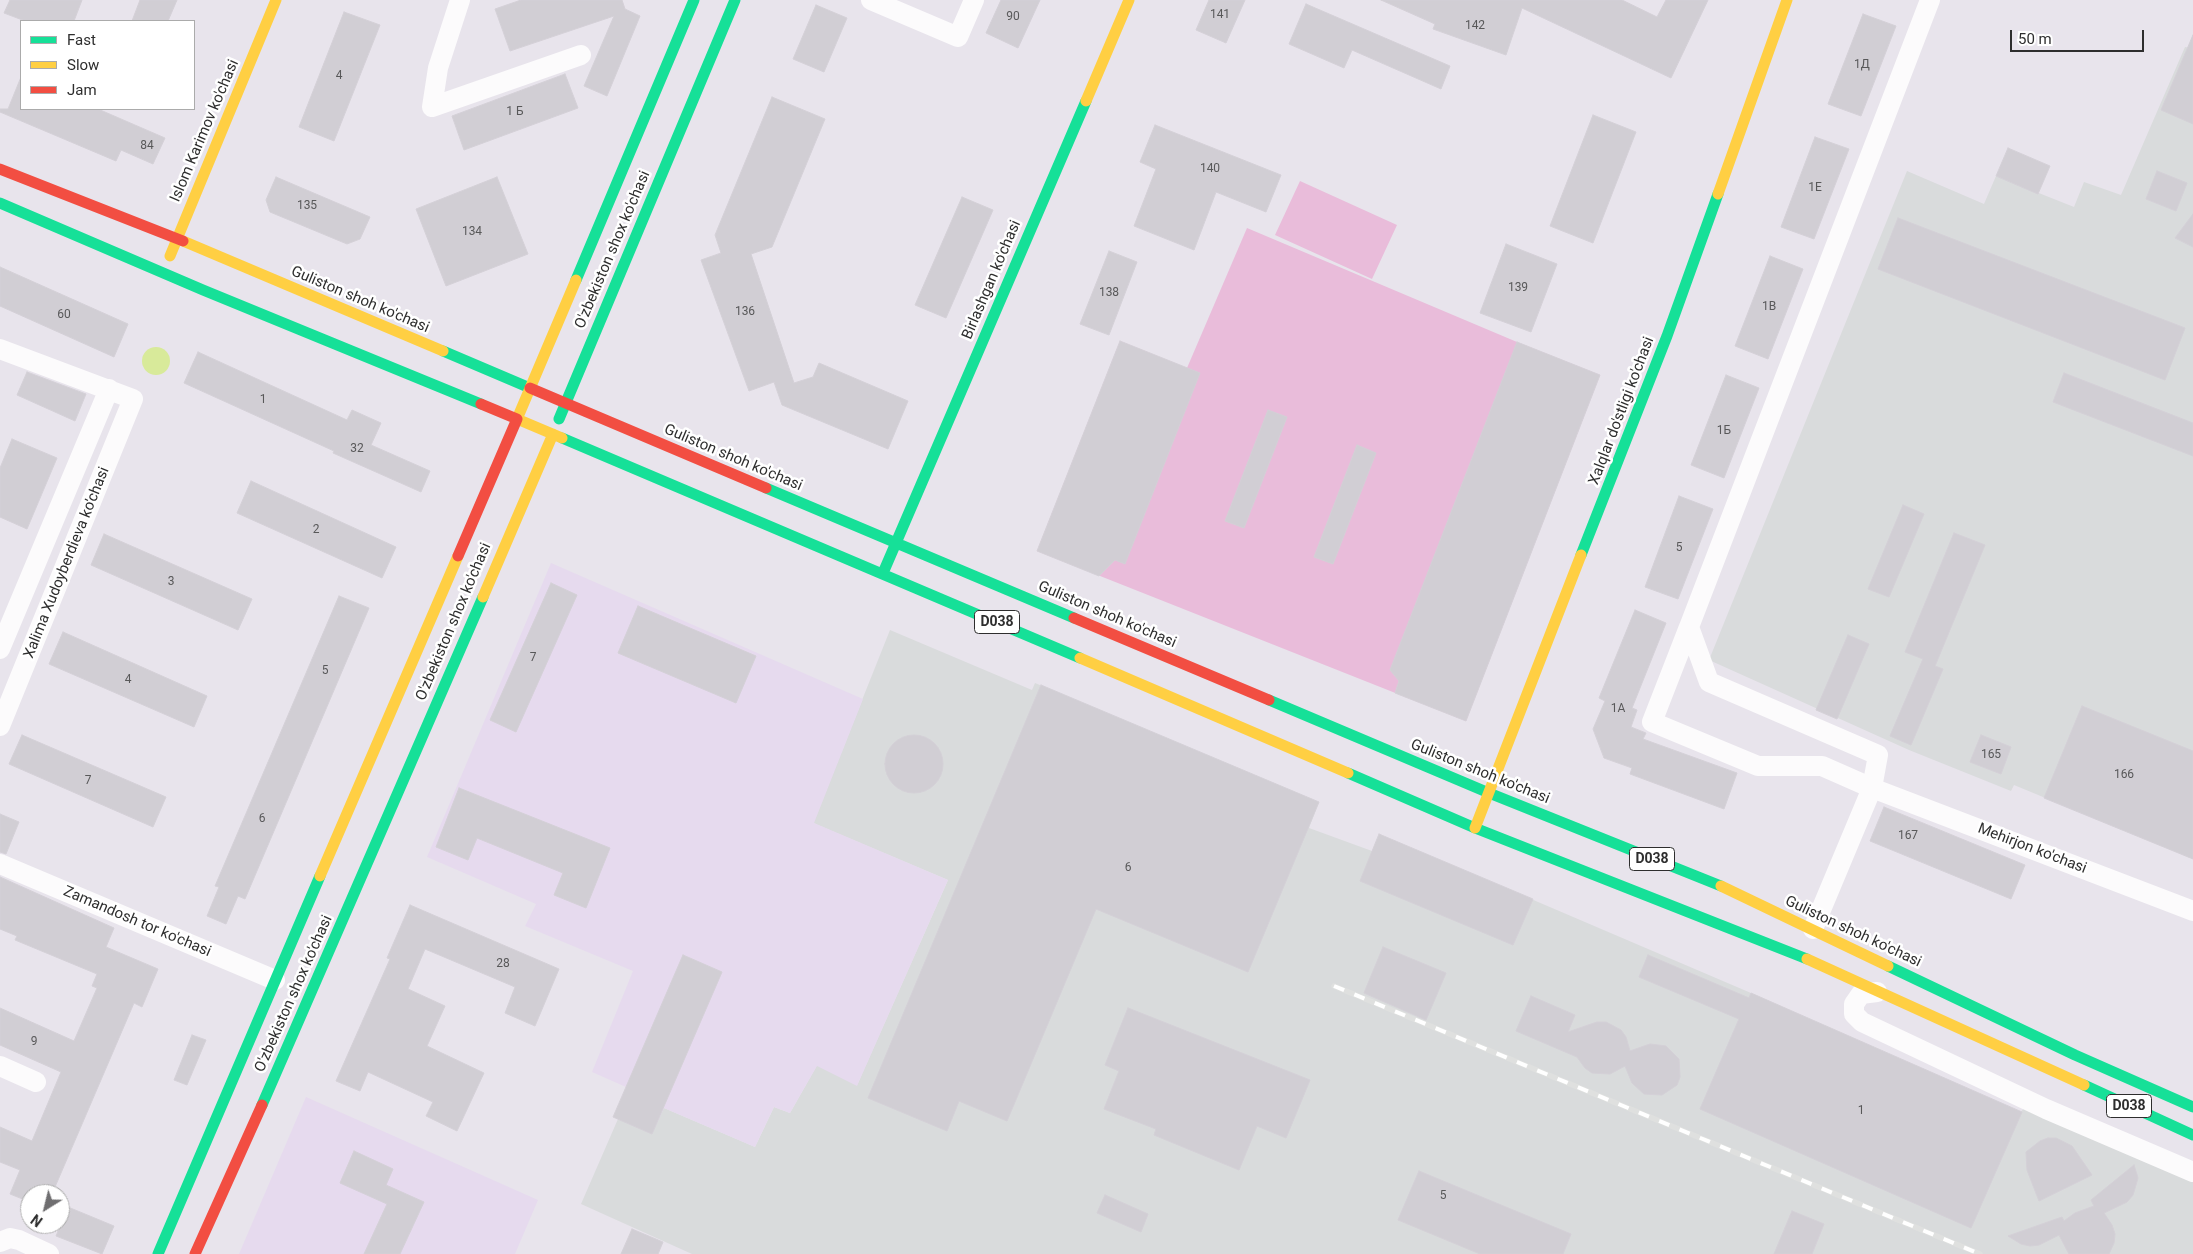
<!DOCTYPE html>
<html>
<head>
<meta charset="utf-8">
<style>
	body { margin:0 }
	#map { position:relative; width:2193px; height:1254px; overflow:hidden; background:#e8e4ec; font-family:Roboto,sans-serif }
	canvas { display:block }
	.legend { position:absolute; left:20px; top:20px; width:175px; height:90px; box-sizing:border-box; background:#fff; border:1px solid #ababab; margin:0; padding:6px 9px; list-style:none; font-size:15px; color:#2e2e2e }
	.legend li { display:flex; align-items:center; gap:10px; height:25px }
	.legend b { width:25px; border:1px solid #ababab }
	.north { position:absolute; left:20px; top:1184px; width:50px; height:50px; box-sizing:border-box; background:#fff; border:1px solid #ababab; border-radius:50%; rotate:216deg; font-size:14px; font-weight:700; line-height:20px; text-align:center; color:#2e2e2e }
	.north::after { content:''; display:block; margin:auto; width:18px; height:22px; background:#6f6e70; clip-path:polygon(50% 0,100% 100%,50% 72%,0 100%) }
	.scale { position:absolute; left:2010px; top:30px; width:134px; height:22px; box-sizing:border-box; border:2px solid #2e2e2e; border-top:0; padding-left:6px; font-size:15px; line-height:18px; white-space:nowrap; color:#2e2e2e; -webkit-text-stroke:4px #fff; paint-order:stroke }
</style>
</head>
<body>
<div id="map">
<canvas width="2193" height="1254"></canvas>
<ul class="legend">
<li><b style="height:6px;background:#16e098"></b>Fast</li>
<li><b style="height:6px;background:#ffcf43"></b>Slow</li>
<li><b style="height:6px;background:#f24e42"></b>Jam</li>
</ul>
<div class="north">N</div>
<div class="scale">50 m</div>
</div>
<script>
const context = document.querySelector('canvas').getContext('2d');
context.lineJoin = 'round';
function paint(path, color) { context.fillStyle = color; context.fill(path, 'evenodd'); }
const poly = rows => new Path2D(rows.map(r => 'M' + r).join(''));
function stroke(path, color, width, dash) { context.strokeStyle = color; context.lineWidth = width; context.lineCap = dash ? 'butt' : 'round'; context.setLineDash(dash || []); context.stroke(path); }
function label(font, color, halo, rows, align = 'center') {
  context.font = font + ' Roboto,sans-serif'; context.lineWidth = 5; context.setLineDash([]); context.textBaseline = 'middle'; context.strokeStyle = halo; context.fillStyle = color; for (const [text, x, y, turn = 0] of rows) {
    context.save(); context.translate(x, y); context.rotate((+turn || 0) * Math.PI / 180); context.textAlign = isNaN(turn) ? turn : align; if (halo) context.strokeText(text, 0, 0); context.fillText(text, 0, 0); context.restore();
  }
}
paint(poly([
	[2193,45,2193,859,2014,785,2011,791,1909,750,1709,660,1907,171,1984,204,1996,176,2074,207,2084,182,2121,195,2185,47,2192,48],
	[890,630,1032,690,1035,683,1319,802,1309,828,1372,851,1379,834,1751,993,2021,1112,2024,1108,2193,1179,2193,1254,692,1254,581,1204,618,1119,664,1108,755,1147,774,1107,790,1113,817,1065,857,1085,948,880,813,823]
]), '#d9dbdc');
paint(poly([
	[551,563,863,699,814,823,948,880,857,1086,817,1066,790,1113,774,1107,755,1147,664,1108,652,1134,613,1117,626,1087,592,1072,633,971,525,926,536,904,427,857],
	[306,1097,538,1200,515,1254,239,1254]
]), '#e6daee');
paint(poly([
	[1300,181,1397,225,1372,279,1275,235],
	[1247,228,1517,342,1600,375,1466,721,1037,551,1120,341,1187,368]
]), '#e9bcda');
paint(poly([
	'142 361a14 14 0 1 1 28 0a14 14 0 1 1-28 0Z'
]), '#d8ea9a');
const building = poly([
	[10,0,82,0,74,21,25,21,4,13,10,0],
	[140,0,177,0,168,21,132,21,140,0],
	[521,0,622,0,625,9,640,16,607,96,584,86,614,16,510,51,495,9,521,0],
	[1001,0,1040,0,1018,48,986,33,1001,0],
	[1209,0,1245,0,1226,43,1196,30,1209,0],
	[1381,0,1622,0,1657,17,1666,0,1708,0,1671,78,1522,8,1506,55,1433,29,1435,24,1381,0],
	[1306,4,1450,66,1441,89,1352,50,1344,68,1289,44,1306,4],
	[816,5,847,18,824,72,793,59,816,5],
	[344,12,380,25,334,141,299,127,344,12],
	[1863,14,1896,26,1861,116,1828,104,1863,14],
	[2193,35,2193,124,2161,110,2193,35],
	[565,74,578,108,464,150,452,116,565,74],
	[21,77,21,109,98,109,165,138,153,164,121,150,116,161,0,112,0,109,8,109,21,77],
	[772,97,825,119,772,247,751,254,794,383,813,377,819,363,908,401,888,449,782,405,774,382,749,391,701,260,721,253,715,235,772,97],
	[1593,115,1636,132,1593,243,1550,226,1593,115],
	[1155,125,1281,175,1266,212,1216,192,1194,250,1134,226,1156,169,1140,162,1155,125],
	[1815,137,1849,149,1814,239,1781,227,1815,137],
	[2008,148,2050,166,2038,194,1996,176,2008,148],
	[2157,171,2187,183,2176,211,2146,199,2157,171],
	[276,177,370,217,360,239,347,244,270,212,266,200,276,177],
	[497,177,528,254,446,286,416,209,497,177],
	[962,197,993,210,946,318,915,305,962,197],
	[2193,214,2193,247,2175,238,2193,214],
	[1898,218,2185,328,2165,380,1878,269,1898,218],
	[1506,244,1557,264,1531,332,1480,313,1506,244],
	[1109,251,1137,262,1109,335,1080,324,1109,251],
	[1770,256,1803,269,1768,359,1735,346,1770,256],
	[0,267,128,324,114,357,0,306,0,267],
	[1120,341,1200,373,1125,564,1115,560,1099,576,1037,551,1120,341],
	[1517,342,1600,375,1466,721,1395,693,1399,681,1390,670,1517,342],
	[198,352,347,420,352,410,381,423,371,445,430,471,421,492,333,453,334,451,184,383,198,352],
	[27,372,86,394,75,421,17,395,27,372],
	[2064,373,2193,423,2193,456,2053,402,2064,373],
	[1726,375,1759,388,1724,478,1691,465,1726,375],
	[1268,410,1287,417,1244,528,1225,521,1268,410],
	[12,439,57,458,27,529,0,517,0,468,12,439],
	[1357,445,1376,453,1333,564,1314,557,1357,445],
	[251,481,396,547,382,578,237,513,251,481],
	[1679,496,1713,509,1678,599,1645,587,1679,496],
	[1903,505,1924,514,1889,597,1868,589,1903,505],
	[1954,533,1985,545,1935,666,1943,669,1911,745,1890,736,1923,659,1905,652,1954,533],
	[104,534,252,599,238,630,91,565,104,534],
	[551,583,577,595,516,732,490,720,551,583],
	[339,596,369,608,245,899,238,896,226,924,207,916,219,887,215,886,339,596],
	[638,606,756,656,736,703,618,653,638,606],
	[1635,610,1666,623,1632,708,1637,710,1631,727,1646,733,1643,739,1737,773,1724,809,1630,774,1632,768,1604,758,1593,729,1605,701,1599,698,1635,610],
	[63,632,207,696,194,727,49,664,63,632],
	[1848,635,1869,644,1837,719,1816,710,1848,635],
	[1041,685,1319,802,1248,972,1096,909,1007,1121,959,1101,947,1131,868,1098,1041,685],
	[2082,706,2193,751,2193,859,2044,798,2082,706],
	[22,735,166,797,153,827,9,764,22,735],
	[1981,735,2011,747,2001,774,1970,762,1981,735],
	'885 764a29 29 0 1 1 58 0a29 29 0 1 1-58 0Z',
	[459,788,610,848,586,908,554,895,563,873,477,838,468,860,436,847,459,788],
	[1884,807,2025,865,2011,899,1870,841,1884,807],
	[0,814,19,822,6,854,0,852,0,814],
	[1379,834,1533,899,1513,945,1360,881,1379,834],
	[0,877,114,928,106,947,158,969,142,1007,134,1003,52,1194,30,1194,30,1202,10,1194,20,1170,0,1162,0,1127,32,1141,61,1072,0,1045,0,1008,74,1041,97,988,92,986,97,974,15,940,17,936,0,929,0,877],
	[410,905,559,969,535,1026,505,1013,515,987,425,949,408,989,445,1006,427,1046,484,1073,457,1131,426,1116,433,1102,368,1072,360,1091,336,1081,390,959,387,958,410,905],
	[1383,947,1446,973,1426,1020,1364,993,1383,947],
	[683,955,722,972,652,1134,613,1117,683,955],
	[1648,955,1749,998,1751,993,2022,1112,1971,1228,1700,1109,1739,1019,1639,977,1648,955],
	[1531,996,1575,1015,1568,1032,1597,1022,1606,1022,1621,1030,1626,1037,1630,1051,1650,1044,1666,1046,1679,1059,1680,1077,1677,1085,1662,1095,1644,1094,1632,1083,1625,1066,1610,1074,1592,1073,1585,1068,1577,1057,1516,1031,1531,996],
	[1128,1008,1310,1080,1286,1138,1257,1126,1239,1170,1154,1135,1156,1129,1104,1109,1119,1071,1105,1065,1128,1008],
	[192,1035,206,1040,187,1085,174,1080,192,1035],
	[2048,1138,2056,1138,2072,1146,2092,1175,2039,1201,2027,1170,2026,1152,2040,1141,2048,1138],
	[354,1151,393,1169,386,1185,424,1202,400,1254,364,1254,387,1204,340,1183,354,1151],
	[2134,1165,2138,1178,2133,1195,2127,1202,2104,1213,2112,1225,2115,1234,2114,1243,2109,1254,2069,1254,2059,1235,2039,1245,2030,1246,2021,1244,2008,1236,2062,1217,2064,1221,2075,1213,2094,1206,2091,1200,2134,1165],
	[1419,1171,1571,1234,1563,1254,1480,1254,1398,1220,1419,1171],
	[1105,1195,1148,1214,1141,1232,1097,1213,1105,1195],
	[68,1207,114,1226,102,1254,56,1236,68,1207],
	[1792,1211,1824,1224,1812,1254,1774,1254,1792,1211],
	[632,1229,663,1242,658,1254,621,1254,632,1229]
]);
paint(building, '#d1ced4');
stroke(building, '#d4d0d7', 1);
stroke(poly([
	[460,0,438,68,432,107,581,55],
	[871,0,958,37,974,0],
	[0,349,133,399,0,726],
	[1689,627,1652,722,1758,766,1822,766,1872,788,2193,911],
	[0,649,109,389],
	[0,864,275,980],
	[1813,929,1872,788,1878,755,1709,682,1689,627,1930,0],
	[1877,992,1861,994,1854,1004,1854,1014,1862,1022,2046,1109,2193,1172],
	[0,1066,36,1082],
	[0,1242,10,1238,19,1240,49,1254]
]), '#fcfbfc', 20);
stroke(poly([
	[0,203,203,290,481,404],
	[576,280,694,0],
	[443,351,530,388],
	[559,419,735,0],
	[562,438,1080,658],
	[766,488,1074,618],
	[1581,555,1667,336,1718,194],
	[883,573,1086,101],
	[1269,700,1489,793,1721,886],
	[1348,773,1475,828,1807,959],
	[1888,966,2075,1055,2193,1107],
	[2084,1085,2193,1135],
	[262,1105,483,597],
	[158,1254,320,876]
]), '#16e098', 11);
stroke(poly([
	[1086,101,1129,0],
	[1718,194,1787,0],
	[183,241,443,351],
	[170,256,276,0],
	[562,438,517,419,576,280],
	[483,597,553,434],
	[1080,658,1348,773],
	[1475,828,1581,555],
	[320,876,458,556],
	[1721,886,1888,966],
	[1807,959,2084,1085]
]), '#ffcf43', 11);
stroke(poly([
	[0,169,183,241],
	[530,388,766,488],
	[458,556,517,419,481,404],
	[1074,618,1269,700],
	[195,1254,262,1105]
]), '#f24e42', 11);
const rail = poly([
	[1334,986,1980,1254]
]);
stroke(rail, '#dfe0df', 5.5);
stroke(rail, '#fff', 4, [11]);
label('12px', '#585859', null, [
	["141",1220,15],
	["90",1013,17],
	["142",1475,26],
	["1Д",1862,65],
	["4",339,76],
	["1 Б",515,112],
	["84",147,146],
	["140",1210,169],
	["1Е",1815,188],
	["135",307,206],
	["134",472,232],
	["139",1518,288],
	["138",1109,293],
	["1В",1769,307],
	["136",745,312],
	["60",64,315],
	["1",263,400],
	["1Б",1724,431],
	["32",357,449],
	["2",316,530],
	["5",1679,548],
	["3",171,582],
	["7",533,658],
	["5",325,671],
	["4",128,680],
	["1А",1618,709],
	["165",1991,755],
	["166",2124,775],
	["7",88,781],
	["6",262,819],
	["167",1908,836],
	["6",1128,868],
	["28",503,964],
	["9",34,1042],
	["1",1861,1111],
	["5",1443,1196]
]);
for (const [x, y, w] of [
	[997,622,45],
	[1652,859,45],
	[2129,1106,45]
]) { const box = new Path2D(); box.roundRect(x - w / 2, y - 11.5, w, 23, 4); context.fillStyle = '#fff'; context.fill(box); stroke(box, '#2e2e2e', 1); }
label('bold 14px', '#2e2e2e', null, [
	["D038",997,622],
	["D038",1652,859],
	["D038",2129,1106]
]);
label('15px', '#2e2e2e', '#fff', [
	["Islom Karimov ko'chasi",205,131,-67],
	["O'zbekiston shox ko'chasi",613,250,-67],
	["Birlashgan ko'chasi",992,280,-67],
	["Guliston shoh ko'chasi",360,300,23],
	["Xalqlar do'stligi ko'chasi",1622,411,-69],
	["Guliston shoh ko'chasi",733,458,23],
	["Xalima Xudoyberdieva ko'chasi",67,563,-68],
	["Guliston shoh ko'chasi",1107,615,23],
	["O'zbekiston shox ko'chasi",454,622,-67],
	["Guliston shoh ko'chasi",1480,772,22],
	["Mehirjon ko'chasi",2032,849,21],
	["Zamandosh tor ko'chasi",137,922,23],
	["Guliston shoh ko'chasi",1853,932,25],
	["O'zbekiston shox ko'chasi",294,994,-66]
]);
</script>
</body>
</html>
